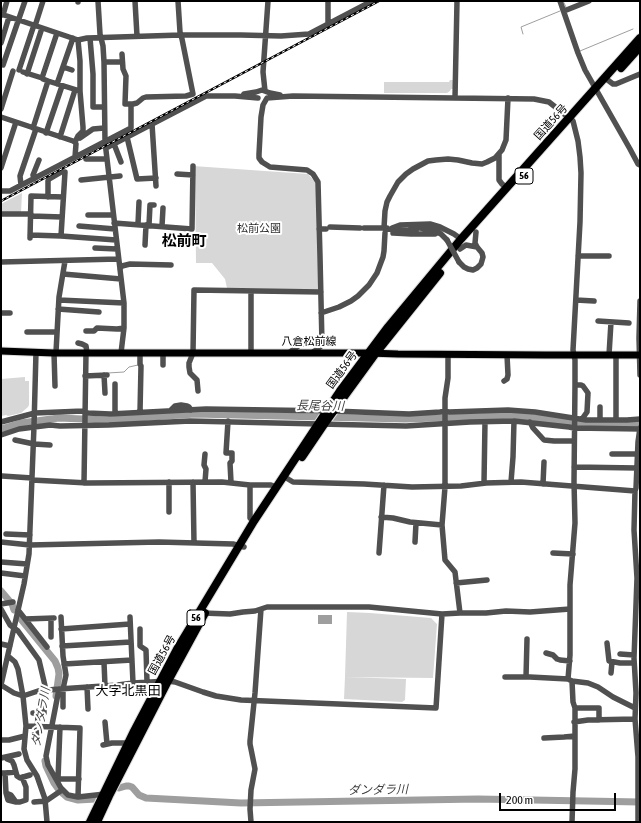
<!DOCTYPE html>
<html>
<head>
<meta charset="utf-8">
<style>
	body { margin:0 }
	#map { position:relative; width:641px; height:823px; overflow:hidden; background:#fff; font-family:"Asap Condensed",sans-serif }
	canvas { display:block }
	.frame { position:absolute; inset:0; border:2px solid #000; pointer-events:none }
	.scale { position:absolute; left:499px; top:793px; width:117px; height:18px; box-sizing:border-box; border:2px solid #000; border-top:0; padding-left:5px; font-size:12px; line-height:14px; white-space:nowrap; color:#000; -webkit-text-stroke:3px #fff; paint-order:stroke }
</style>
</head>
<body>
<div id="map">
<canvas width="641" height="823"></canvas>
<div class="frame"></div>
<div class="scale">200 m</div>
</div>
<script>
const context = document.querySelector('canvas').getContext('2d');
context.lineJoin = 'round';
function paint(path, color) { context.fillStyle = color; context.fill(path, 'evenodd'); }
const poly = rows => new Path2D(rows.map(r => 'M' + r).join(''));
function stroke(path, color, width, dash) { context.strokeStyle = color; context.lineWidth = width; context.lineCap = dash ? 'butt' : 'round'; context.setLineDash(dash || []); context.stroke(path); }
function label(font, color, halo, rows, align = 'center') {
  context.font = font + ' "Asap Condensed","Noto Sans JP",sans-serif'; context.lineWidth = 4; context.setLineDash([]); context.textBaseline = 'middle'; context.strokeStyle = halo; context.fillStyle = color; for (const [text, x, y, turn = 0] of rows) {
    context.save(); context.translate(x, y); context.rotate((+turn || 0) * Math.PI / 180); context.textAlign = isNaN(turn) ? turn : align; if (halo) context.strokeText(text, 0, 0); context.fillText(text, 0, 0); context.restore();
  }
}
paint(poly([
	[450,80,454,80,454,89,451,89,450,91,447,93,384,93,384,82,449,82],
	[193,166,308,174,316,183,319,290,227,288,225,279,212,263,196,263,195,179],
	[22,193,21,213,1,213,1,204],
	[25,377,25,381,29,381,29,405,28,407,21,413,8,416,6,415,1,416,1,379],
	[347,612,370,613,431,618,437,624,433,678,345,677],
	[345,677,406,679,405,700,402,702,344,699]
]), '#d7d7d7');
paint(poly([
	[318,615,332,615,332,624,318,624]
]), '#9e9e9e');
stroke(poly([
	[563,1,566,7],
	[523,34,521,27,560,11],
	[580,51,633,29],
	[108,373,124,372,129,367,138,365]
]), '#9e9e9e', 1);
stroke(poly([
	[1,429,21,423,59,418,107,420,195,414,405,419,501,416,519,416,591,424,640,424],
	[1,591,12,604,14,610],
	[20,618,55,661,58,668,59,674,56,696],
	[45,761,46,766,54,783,59,790,67,797,78,800,96,799],
	[119,788,126,786,129,786,132,787,139,795,146,798,241,803,478,799,640,802]
]), '#9e9e9e', 7);
const major = poly([
	[1,351,54,353,368,353,398,354,545,355,640,355]
]);
const highway = poly([
	[621,68,640,47],
	[302,457,325,423,376,353,440,273],
	[90,822,119,762,134,731,177,649,254,521,340,391,388,327,461,239,640,38],
	[97,822,109,796,168,681,205,613]
]);
stroke(major, '#dbdbdb', 9);
stroke(highway, '#dbdbdb', 10);
stroke(poly([
	[98,1,100,34,103,46,104,62,105,142,124,303,124,328,121,353],
	[135,1,137,36],
	[328,1,328,24],
	[560,1,578,53,585,70,630,149,638,164,640,165],
	[78,2,78,1],
	[564,11,589,1],
	[1,14,78,40,87,38,181,35,241,35,281,36,309,34,372,1],
	[3,15,7,1],
	[35,26,43,1],
	[57,33,42,78,43,79,48,81,80,91],
	[90,38,93,74,93,107,104,107],
	[1,43,9,17],
	[122,54,123,69,126,76,125,104,133,104,137,103,143,98,146,97,186,96,193,94,182,39,180,32,178,1],
	[104,62,122,62],
	[3,65,25,1],
	[63,67,72,70],
	[19,70,34,25],
	[23,72,42,78],
	[27,74,42,28],
	[605,78,613,84,616,84,640,74],
	[57,84,73,38],
	[265,91,263,72,268,1],
	[244,94,256,92,262,90,270,93,280,95],
	[455,98,457,1],
	[1,109,13,71],
	[1,117,73,141,75,142,76,144,75,157],
	[152,124,156,186],
	[33,128,48,81],
	[46,133,62,86],
	[60,137,75,90],
	[127,137,137,179,156,178],
	[80,138,93,129,104,128],
	[75,142,78,136,83,131,83,127,80,91,80,61,78,40],
	[114,144,121,162],
	[106,148,206,96,235,96,258,98],
	[499,154,499,180,502,184,507,188],
	[86,159,107,159],
	[1,168,16,122],
	[177,174,193,175],
	[34,179,33,175,39,160],
	[81,180,120,176],
	[21,185,20,176,36,129],
	[1,191,10,191,131,128,131,104],
	[48,197,48,181,49,179,61,172,65,172,61,236],
	[1,214,31,214],
	[88,215,113,215],
	[31,216,62,217],
	[114,223,192,229,193,166],
	[138,224,139,202],
	[149,225,150,205,154,205],
	[79,226,115,229],
	[162,226,163,208],
	[330,227,360,228],
	[364,228,387,228],
	[392,228,400,225,430,224,440,227,454,234,461,239],
	[411,228,420,228,434,230,441,234,447,240],
	[319,229,326,229],
	[416,231,387,229,385,229,384,228,385,211,387,202,390,196,398,182,406,174,413,169,428,161,436,160,448,159,458,160,472,163,482,164,487,162,495,158,502,150,506,140,508,98],
	[393,233,411,234,435,234],
	[30,235,61,236,116,240],
	[30,238,31,196,63,197],
	[145,245,146,225],
	[95,248,117,249],
	[460,249,466,245,477,247],
	[578,256,609,256],
	[1,262,118,259],
	[459,262,464,267,468,269,473,270,477,268,481,264,483,257,482,253,477,247,475,243,476,232],
	[120,269,122,266,130,264,171,265],
	[63,274,121,279],
	[251,291,251,353],
	[59,300,124,303],
	[576,300,594,301],
	[640,301,639,338,640,375],
	[58,309,99,312],
	[1,313,10,313],
	[321,313,339,307,351,301,358,296,369,285,377,273,383,257,384,251,385,233],
	[598,321,629,323],
	[86,331,94,331,97,328,117,329,124,328],
	[27,332,57,332],
	[78,343,82,344,86,346,87,353],
	[56,352,59,297,65,261],
	[290,352,301,344,316,344,320,342,321,339],
	[54,353,55,386],
	[140,353,140,364,141,366,140,412],
	[312,353,321,346,322,344,320,256,318,182,313,174,307,170,270,167,262,162,259,158,259,154,261,117,263,105,267,98,293,96,534,99,549,102,573,121,578,141,580,157,581,173,580,222,573,350,575,360,575,384,574,482,575,523,570,585,570,655,568,679,572,681,588,683,598,687,613,697,635,708],
	[448,354,448,378,445,398,445,487,442,525,445,560,455,572,460,613],
	[609,355,611,322],
	[616,355,616,420],
	[163,365,163,353],
	[104,375,105,393],
	[85,376,107,375],
	[504,381,507,379,508,375,507,355],
	[115,384,115,413],
	[575,385,581,385,583,386,588,393,587,412,582,419],
	[198,391,197,380,190,373,189,367,189,363,193,353,194,290,321,292],
	[171,410,175,406,181,405,187,406,189,407,191,410],
	[600,420,600,407],
	[228,421,226,453,232,453,232,461,230,463,231,482],
	[1,422,35,413,83,411,88,413,110,414,206,409,334,411,409,414,440,412,446,411,449,412,508,410,535,412,586,420,627,420,640,419],
	[530,422,533,428,544,440,554,441,574,441],
	[1,435,19,429,50,425,60,426,109,425,190,421,406,426,470,422,514,421,569,427,574,428,640,429],
	[15,440,34,444,50,445],
	[205,454,204,465,206,469,205,482],
	[612,454,638,454],
	[574,467,637,468],
	[2,476,32,478],
	[283,476,293,482,364,484,412,487,461,486,486,483,521,482,635,491],
	[32,480,88,483,222,482,250,485,271,485,276,487],
	[169,482,169,512],
	[193,482,194,543],
	[511,482,513,457,514,421],
	[84,483,86,353],
	[484,483,485,422],
	[543,484,544,462],
	[250,485,250,518,254,521],
	[381,517,393,518,410,522,442,525],
	[6,534,30,535],
	[1,542,30,545,159,542,233,544,244,547],
	[415,542,416,523],
	[379,553,384,485],
	[553,553,573,554],
	[1,562,27,564],
	[1,573,25,576],
	[456,583,487,580],
	[1,604,13,602],
	[1,609,10,625,18,631,39,660,46,690],
	[18,610,47,647],
	[202,613,230,614,243,612,255,611,267,607,369,607,442,614,460,613,486,613,506,611,530,612,570,609],
	[61,617,63,656,66,675,63,689,63,707],
	[130,617,133,683],
	[25,619,54,618],
	[51,619,51,637],
	[61,629,130,624],
	[140,629,140,646,146,650,147,682],
	[607,643,609,661,620,663,634,663],
	[1,644,10,646],
	[62,646,131,642],
	[546,653,553,655,557,659,560,660,570,661],
	[620,654,634,655],
	[8,656,15,662,18,669,23,696,26,726,24,749,27,760,37,776,45,799,47,822],
	[104,662,105,686],
	[64,664,132,660],
	[611,673,612,662],
	[505,677,530,677,568,679],
	[526,677,527,639],
	[1,685,14,693,23,696,38,691,59,689,118,685,133,683,168,681,175,682,203,692,216,696,241,700,436,708,442,614],
	[1,685,24,584,29,554,34,426,36,352],
	[87,687,88,709],
	[59,689,46,756,48,765,61,788,68,795,78,797,105,794],
	[575,708,599,708,599,720],
	[33,713,44,713,44,706],
	[105,722,107,744],
	[574,722,588,720,635,719],
	[26,726,80,728,78,797],
	[60,727,58,779,79,779],
	[37,737,38,713],
	[544,738,564,737,575,736],
	[1,740,9,740,25,736],
	[103,745,112,743,128,743],
	[6,757,7,759,12,761,14,765,17,776,20,778,30,775],
	[1,758,19,754],
	[1,773,5,773,16,772],
	[5,773,6,793,11,795,16,802,20,802,26,800,26,787,22,777],
	[6,793,8,800,16,802],
	[34,802,46,801,62,790],
	[251,822,250,809,251,790,255,769,250,744,250,741,255,693,261,609],
	[572,822,573,792,575,769,575,708,573,702,572,681],
	[638,822,638,757,635,719,636,693,634,658,637,578,634,530,635,491,636,488,638,442,640,428]
]), '#505050', 5.5);
stroke(major, '#000', 7);
stroke(highway, '#000', 8);
const rail = poly([
	[1,201,379,1]
]);
stroke(rail, '#000', 2.5);
stroke(rail, '#fff', 1, [3]);
stroke(poly([
	[447,240,459,262]
]), '#505050', 5.5);
for (const [x, y, w] of [
	[524,176,18],
	[196,618,18]
]) { const box = new Path2D(); box.roundRect(x - w / 2, y - 8, w, 16, 3); context.fillStyle = '#fff'; context.fill(box); stroke(box, '#000', 1); }
label('bold 10px', '#000', null, [
	["56",524,176],
	["56",196,618]
]);
label('11px', '#000', '#fff', [
	["国道56号",551,122,-48],
	["八倉松前線",309,342],
	["国道56号",342,370,-54],
	["国道56号",162,655,-61]
]);
label('11px', '#2e2e2e', '#fff', [
	["松前公園",259,229]
]);
label('italic 12px', '#3f3f3f', '#fff', [
	["長尾谷川",320,406,1],
	["ダンダラ川",41,717,-80],
	["ダンダラ川",378,790,-1]
]);
label('13px', '#000', '#fff', [
	["大字北黒田",128,691]
]);
label('bold 15px', '#000', '#fff', [
	["松前町",184,241]
]);
</script>
</body>
</html>
